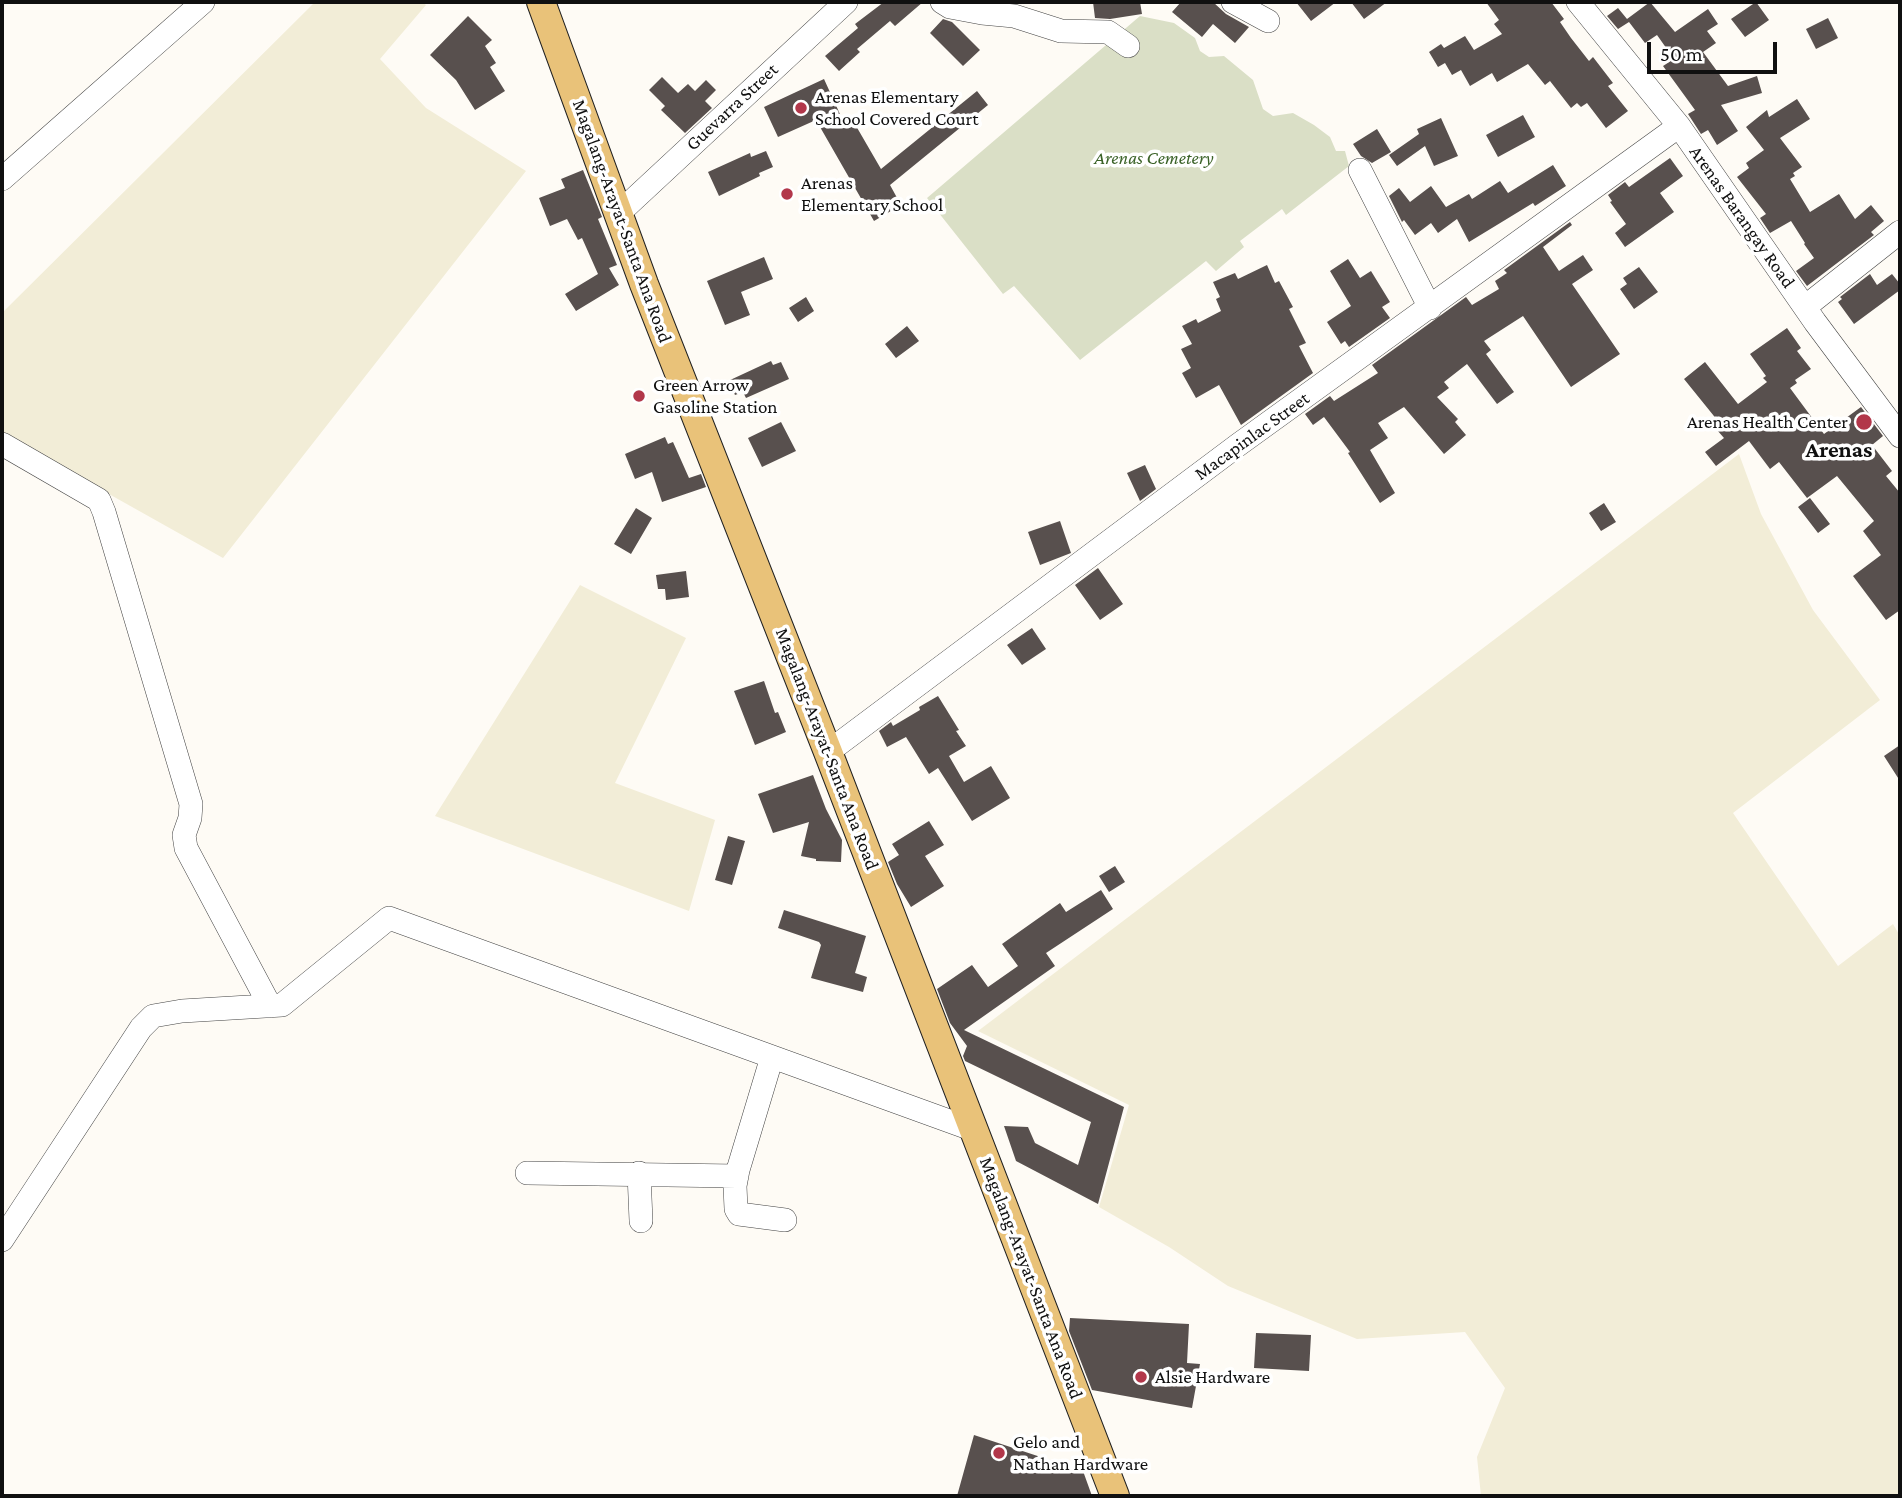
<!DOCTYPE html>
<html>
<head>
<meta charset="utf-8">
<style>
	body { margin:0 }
	#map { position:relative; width:1902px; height:1498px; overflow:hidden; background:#fefbf5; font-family:"Crimson Pro",serif }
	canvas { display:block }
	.frame { position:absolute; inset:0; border:4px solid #101010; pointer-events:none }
	.scale { position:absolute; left:1647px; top:42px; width:130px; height:32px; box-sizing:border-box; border:4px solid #101010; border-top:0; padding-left:9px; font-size:21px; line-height:24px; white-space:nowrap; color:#101010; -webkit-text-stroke:5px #fff; paint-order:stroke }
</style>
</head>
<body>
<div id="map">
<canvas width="1902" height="1498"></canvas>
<div class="frame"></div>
<div class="scale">50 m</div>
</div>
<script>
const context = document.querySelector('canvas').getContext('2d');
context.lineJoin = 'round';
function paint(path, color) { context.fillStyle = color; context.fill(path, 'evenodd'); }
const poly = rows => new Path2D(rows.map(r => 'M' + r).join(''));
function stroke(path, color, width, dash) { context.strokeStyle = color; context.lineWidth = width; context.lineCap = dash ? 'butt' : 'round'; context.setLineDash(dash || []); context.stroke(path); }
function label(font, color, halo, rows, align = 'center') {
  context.font = font + ' "Crimson Pro",serif'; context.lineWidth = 7; context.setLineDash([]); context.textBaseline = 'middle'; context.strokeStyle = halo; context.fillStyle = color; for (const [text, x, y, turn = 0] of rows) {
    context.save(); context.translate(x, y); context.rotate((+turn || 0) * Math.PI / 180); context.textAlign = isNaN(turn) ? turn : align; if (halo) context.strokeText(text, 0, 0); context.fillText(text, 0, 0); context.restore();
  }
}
paint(poly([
	[315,2,422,2,426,5,380,59,426,108,526,171,223,558,2,434,2,313],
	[1739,454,1761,514,1813,610,1880,700,1733,813,1838,966,1893,924,1900,936,1900,1496,1481,1496,1477,1457,1505,1388,1465,1332,1357,1339,1228,1286,1169,1247,1099,1207,1129,1105,978,1031],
	[580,585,686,638,615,783,715,820,689,911,435,816]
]), '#f2edd7');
paint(poly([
	[1140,16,1174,23,1195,38,1200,51,1209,57,1224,56,1253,80,1263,109,1273,116,1293,113,1314,125,1330,137,1336,151,1345,151,1349,166,1286,215,1282,209,1240,241,1244,247,1216,271,1206,261,1080,360,1014,286,1003,294,927,198]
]), '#dadfc6');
paint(poly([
	[884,2,923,2,895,26,890,21,857,49,860,52,839,71,825,56,858,28,855,24],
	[1093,2,1140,2,1142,14,1110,19,1095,18],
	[1181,2,1213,2,1226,14,1249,27,1235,43,1213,24,1202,37,1172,12],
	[1296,2,1336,2,1311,21],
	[1351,2,1387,2,1364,19],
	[1486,2,1551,2,1564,19,1560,22,1571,38,1589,61,1593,57,1613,83,1608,86,1628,111,1606,128,1587,103,1581,107,1577,103,1571,108,1550,81,1545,85,1528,64,1497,82,1492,73,1470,86,1461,70,1452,75,1445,63,1438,67,1429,52,1441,44,1444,48,1465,36,1474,50,1502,34,1494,24,1499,20],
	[1650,2,1675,32,1708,9,1718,24,1707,31,1716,43,1703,52,1728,86,1757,76,1762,93,1721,105,1738,131,1717,145,1708,130,1701,134,1688,114,1695,110,1663,66,1674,59,1657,35,1645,43,1629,22,1618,29,1607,16,1618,8,1627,19],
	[1756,2,1769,20,1745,37,1731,19],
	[468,16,492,40,485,46,496,63,490,67,505,91,475,110,456,80,430,55],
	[1828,18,1838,38,1816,49,1806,29],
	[943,19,952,22,980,50,963,66,930,33],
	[662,77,678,93,688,84,695,91,706,80,716,90,705,101,712,108,685,133,661,110,665,106,649,90],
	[824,79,844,123,852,119,881,169,977,91,988,105,890,185,901,205,874,221,816,120,778,137,764,107],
	[1797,99,1810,119,1780,138,1802,167,1793,173,1795,176,1790,179,1810,212,1839,194,1855,219,1871,205,1884,221,1871,232,1874,235,1807,286,1796,271,1814,258,1804,244,1805,243,1791,221,1770,233,1760,218,1766,214,1737,177,1749,168,1746,163,1764,150,1746,127,1767,110,1769,117],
	[1523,115,1535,137,1498,157,1486,135],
	[1441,118,1458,156,1434,166,1425,146,1397,166,1389,155,1419,134,1417,129],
	[1377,129,1391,152,1372,163,1361,156,1353,144],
	[766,151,773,167,759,173,760,176,719,196,708,172,750,153,751,157],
	[1670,158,1683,176,1660,193,1674,212,1625,247,1615,233,1626,224,1610,202,1612,201,1608,195,1625,182,1629,187],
	[1553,165,1566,186,1535,206,1533,203,1469,242,1457,219,1438,233,1431,223,1415,235,1404,220,1402,222,1389,196,1399,188,1410,202,1431,186,1446,207,1469,194,1472,199,1500,181,1508,193],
	[583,170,602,217,598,219,617,265,609,268,619,285,576,311,565,294,598,274,582,238,578,240,567,219,550,226,539,198,565,188,561,179],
	[1570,222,1572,225,1543,247,1559,271,1583,255,1593,270,1572,284,1620,354,1571,387,1523,316,1484,341,1491,350,1486,354,1514,392,1497,404,1467,364,1444,382,1449,388,1437,397,1458,419,1455,422,1466,435,1444,454,1404,407,1378,423,1388,438,1370,450,1395,493,1380,503,1348,453,1350,452,1324,417,1313,425,1305,414,1330,396,1334,401,1378,373,1372,365,1466,297,1472,305,1499,289,1495,281,1507,273,1504,270],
	[764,257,773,279,741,292,750,315,725,325,707,281],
	[1348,259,1360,278,1371,271,1390,302,1382,307,1390,318,1349,347,1345,341,1341,344,1327,322,1351,306,1330,271],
	[1267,265,1275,283,1279,281,1293,307,1289,309,1306,343,1299,346,1313,373,1241,425,1219,385,1196,398,1182,373,1191,368,1181,349,1192,344,1182,326,1196,319,1198,323,1221,311,1216,299,1220,297,1213,282,1235,273,1238,279],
	[1639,267,1658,292,1634,309,1620,289,1627,284,1623,278],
	[1870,274,1877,285,1892,274,1900,284,1900,290,1854,324,1838,302,1842,299,1840,297],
	[806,297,814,311,798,322,789,308],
	[907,326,919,341,896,358,885,344],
	[1787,328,1801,348,1797,351,1811,369,1795,380,1797,383,1790,388,1824,434,1861,407,1883,436,1872,445,1892,471,1886,476,1900,493,1900,610,1886,620,1853,576,1881,555,1863,531,1874,521,1837,476,1807,498,1779,462,1770,469,1749,441,1716,466,1705,452,1724,438,1717,430,1722,426,1684,379,1705,362,1738,404,1767,382,1763,378,1766,376,1750,354],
	[771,361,773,365,781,362,789,379,746,398,743,392,735,395,728,381],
	[781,422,796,451,762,467,748,438],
	[665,437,668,444,673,442,689,478,701,474,706,487,662,502,652,472,635,479,625,454],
	[1145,465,1156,489,1140,501,1127,473],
	[1810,498,1830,524,1818,533,1798,507],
	[1604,503,1616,522,1601,531,1589,513],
	[636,508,652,518,631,554,614,544],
	[1060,521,1071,553,1040,565,1028,532],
	[1098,568,1123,604,1100,620,1075,585],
	[686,571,689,597,666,600,665,589,658,589,656,575],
	[1032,628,1046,649,1022,665,1007,645],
	[764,681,775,713,778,712,786,732,755,745,734,691],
	[938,696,959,730,956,731,966,746,949,756,964,782,991,766,1010,798,972,821,938,768,929,774,906,737,887,747,879,731,891,722,893,726,920,710,919,707],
	[1900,745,1900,781,1884,756],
	[813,775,826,809,842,840,841,862,816,861,816,859,801,856,809,822,773,833,758,794],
	[929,821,944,845,925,856,944,886,911,907,897,884,888,862,899,855,892,844],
	[728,836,745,841,732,885,715,880],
	[1115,866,1125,882,1109,892,1099,876],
	[1101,890,1113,909,1046,953,1055,966,964,1030,1124,1107,1098,1204,1016,1161,1004,1126,1028,1127,1035,1143,1078,1165,1091,1122,965,1061,963,1056,967,1046,950,1023,937,989,972,965,988,987,1018,966,1002,944,1060,903,1066,912],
	[784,910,866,936,855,973,867,977,863,992,811,978,821,945,819,942,778,928],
	[1070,1318,1189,1324,1187,1363,1200,1364,1192,1408,1092,1390,1069,1331],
	[1256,1333,1311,1335,1309,1371,1254,1368],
	[974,1435,1083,1471,1092,1496,957,1496]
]), '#58504e');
const minor = poly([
	[942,2,950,7,982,13,1014,16,1061,31,1108,32,1128,46],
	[1233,2,1268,21],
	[1578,2,1679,126,1815,322,1900,436],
	[1360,170,1430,308],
	[2,179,203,2],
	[618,214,846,2],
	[1805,307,1900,232],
	[2,444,99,500,104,512,191,804,190,818,184,835,186,848,270,1006],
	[828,752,1238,445,1679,126],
	[772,1057,738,1170,735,1186,736,1209,739,1214,785,1220],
	[527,1173,737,1176],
	[639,1173,641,1221],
	[2,1240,141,1028,153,1016,182,1011,282,1005,389,918,974,1130]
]);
const major = poly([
	[541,2,644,284,828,752,1115,1496]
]);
stroke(minor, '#434343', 24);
stroke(major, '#212121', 30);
stroke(minor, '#fff', 23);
stroke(major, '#e9c279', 28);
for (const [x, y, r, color] of [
	[801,108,7,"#b2374a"],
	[787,194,7,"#b2374a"],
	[639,396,7,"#b2374a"],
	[1864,422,9,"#b2374a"],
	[1141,1377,7,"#b2374a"],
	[999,1453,7,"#b2374a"]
]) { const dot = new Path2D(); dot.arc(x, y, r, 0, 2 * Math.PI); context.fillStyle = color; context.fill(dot); stroke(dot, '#fff', 2.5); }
label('19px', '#101010', '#fff', [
	["Arenas Elementary",815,97],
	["School Covered Court",815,119],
	["Arenas",801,183],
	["Elementary School",801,205],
	["Green Arrow",653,385],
	["Gasoline Station",653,407],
	["Arenas Health Center",1848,422,"right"],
	["Alsie Hardware",1155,1377],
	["Gelo and",1013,1442],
	["Nathan Hardware",1013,1464]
], 'left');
label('19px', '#101010', '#fff', [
	["Guevarra Street",732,107,-43],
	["Arenas Barangay Road",1742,217,55],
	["Magalang-Arayat-Santa Ana Road",622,221,70],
	["Macapinlac Street",1252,436,-36],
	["Magalang-Arayat-Santa Ana Road",827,749,69],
	["Magalang-Arayat-Santa Ana Road",1031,1278,69]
]);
label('italic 19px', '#3a6227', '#fff', [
	["Arenas Cemetery",1154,158]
]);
label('bold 23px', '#101010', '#fff', [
	["Arenas",1839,450]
]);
</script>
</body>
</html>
